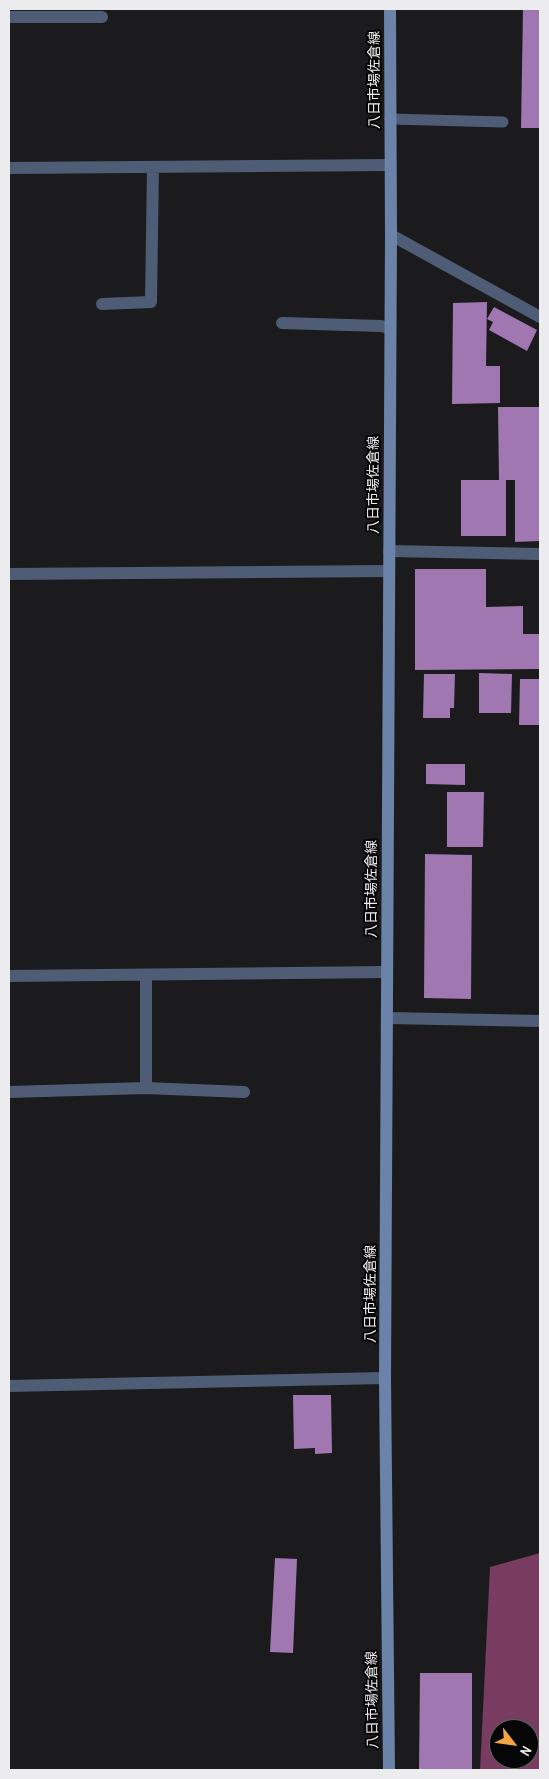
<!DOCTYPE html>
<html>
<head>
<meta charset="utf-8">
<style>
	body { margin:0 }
	#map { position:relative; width:549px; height:1779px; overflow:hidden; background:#1b1b1d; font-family:"Archivo Narrow",sans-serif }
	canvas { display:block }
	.frame { position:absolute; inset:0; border:10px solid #ecebed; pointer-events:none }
	.north { position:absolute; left:489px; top:1719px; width:50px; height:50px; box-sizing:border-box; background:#060607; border:1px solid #626263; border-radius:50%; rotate:120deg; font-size:14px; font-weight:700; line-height:20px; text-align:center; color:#ecebed }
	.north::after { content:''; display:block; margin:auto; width:18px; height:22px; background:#f2a541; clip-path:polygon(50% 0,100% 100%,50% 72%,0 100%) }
</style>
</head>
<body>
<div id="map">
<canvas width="549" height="1779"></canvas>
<div class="frame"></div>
<div class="north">N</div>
</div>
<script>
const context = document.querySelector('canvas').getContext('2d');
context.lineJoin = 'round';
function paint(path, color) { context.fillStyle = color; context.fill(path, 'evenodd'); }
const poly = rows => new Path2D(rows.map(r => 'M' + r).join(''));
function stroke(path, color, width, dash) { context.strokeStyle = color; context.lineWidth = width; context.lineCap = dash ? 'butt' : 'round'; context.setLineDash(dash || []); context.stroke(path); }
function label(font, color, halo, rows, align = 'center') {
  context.font = font + ' "Archivo Narrow","Noto Sans JP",sans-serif'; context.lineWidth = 4; context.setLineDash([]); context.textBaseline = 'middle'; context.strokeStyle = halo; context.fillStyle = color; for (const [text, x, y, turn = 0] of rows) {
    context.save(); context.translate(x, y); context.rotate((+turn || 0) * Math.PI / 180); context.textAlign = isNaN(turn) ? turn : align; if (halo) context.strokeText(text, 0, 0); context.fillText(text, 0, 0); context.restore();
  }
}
paint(poly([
	[540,1553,540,1770,480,1770,490,1567],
	[499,1729,529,1729,529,1759,499,1759]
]), '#773c60');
paint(poly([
	[523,9,540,9,540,128,521,128],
	[487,302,486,366,500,366,500,403,452,404,453,303],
	[494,307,537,330,527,351,489,330,493,322,487,319],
	[498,407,540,407,540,541,515,542,515,480,506,480,506,536,461,536,461,480,499,480],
	[415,569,486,569,486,607,523,606,523,634,540,634,540,669,415,670],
	[479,673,512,674,511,713,479,713],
	[424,674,455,674,454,708,450,708,450,718,423,718],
	[520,679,540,679,540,725,519,725],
	[426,764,465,764,465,785,426,784],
	[447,792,484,792,483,847,447,847],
	[425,854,472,855,471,999,424,998],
	[293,1395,331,1395,332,1453,315,1454,315,1448,294,1449],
	[275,1558,297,1559,293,1653,270,1652],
	[420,1673,472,1673,472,1770,419,1770]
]), '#a077b0');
stroke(poly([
	[390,119,503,122]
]), '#4e5d75', 11);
stroke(poly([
	[9,17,102,17],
	[9,168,390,165],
	[391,235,540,317],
	[102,304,151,302,153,167],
	[282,323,381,326,390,328],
	[389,551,540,554],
	[9,574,389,571],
	[9,976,387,972],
	[388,1018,540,1021],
	[146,1088,146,975],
	[9,1092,146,1088,244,1092],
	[9,1386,385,1378]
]), '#4e5d75', 12);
stroke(poly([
	[389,1770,385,1378,391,235,390,9]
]), '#6b83a9', 12);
label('14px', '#ecebed', '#060607', [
	["八日市場佐倉線",375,80,-90],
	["八日市場佐倉線",374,485,-90],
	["八日市場佐倉線",372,889,-90],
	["八日市場佐倉線",371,1294,-90],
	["八日市場佐倉線",373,1700,-91]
]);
</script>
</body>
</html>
